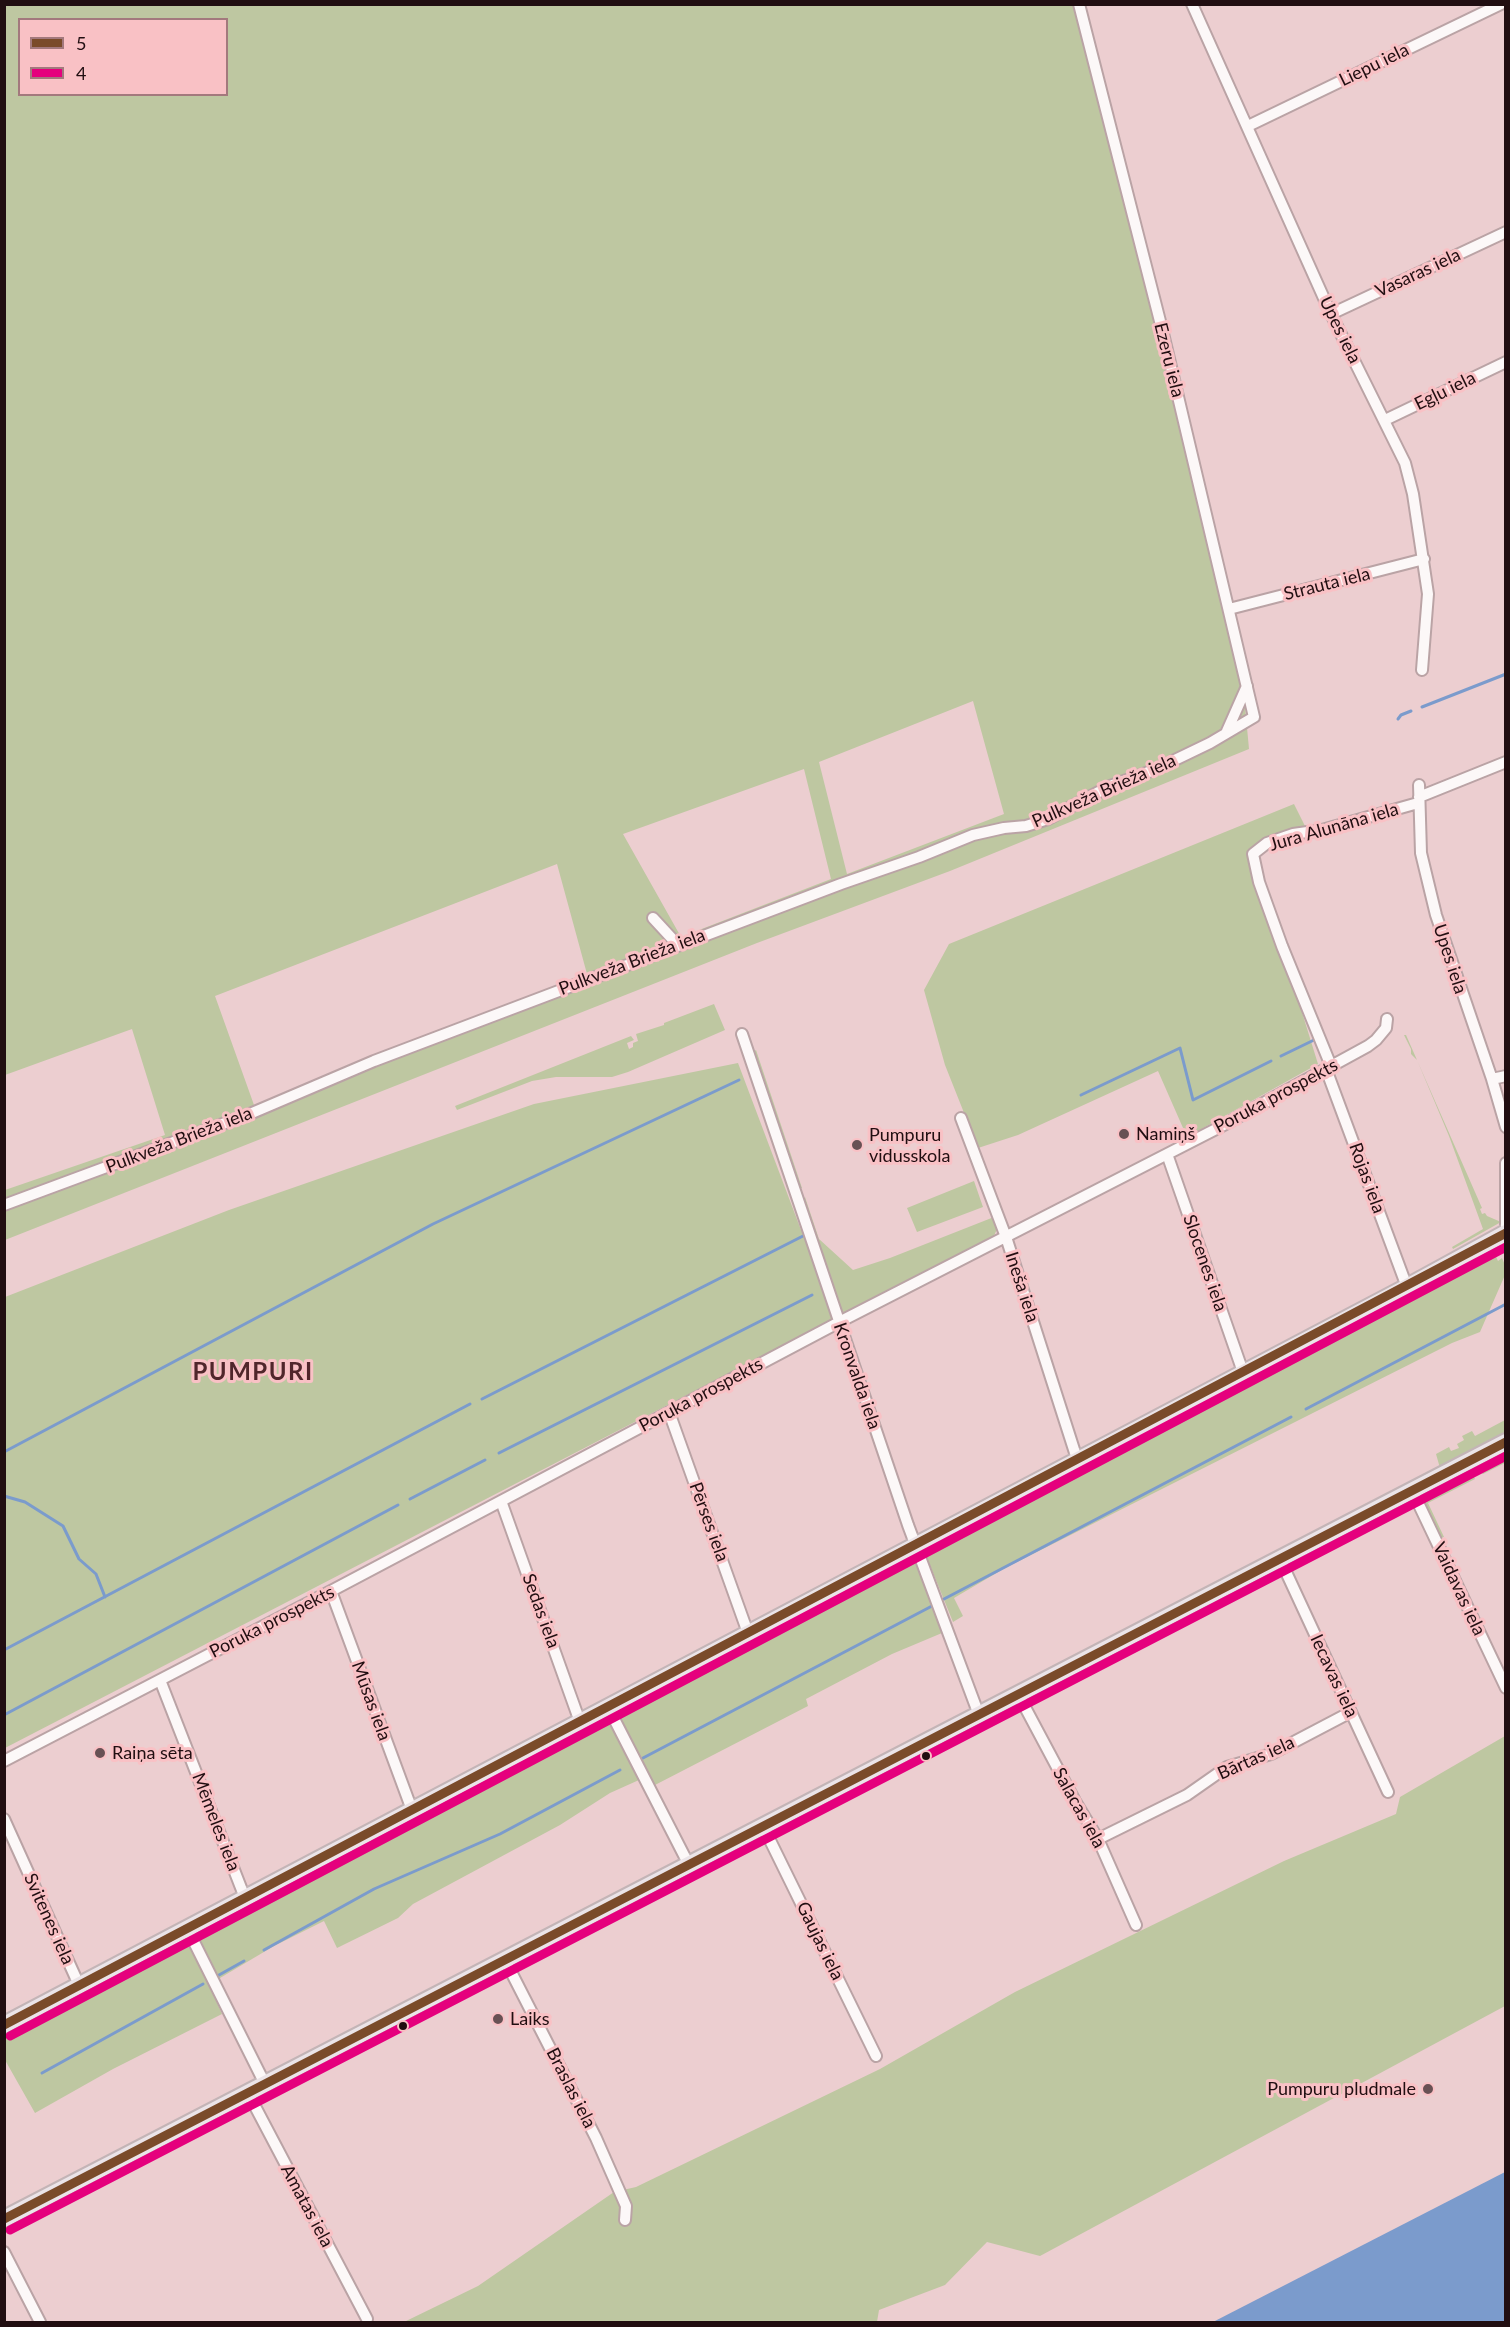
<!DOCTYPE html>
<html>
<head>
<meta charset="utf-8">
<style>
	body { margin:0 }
	#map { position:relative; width:1510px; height:2327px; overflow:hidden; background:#ecced0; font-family:Lato,sans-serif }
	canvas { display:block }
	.frame { position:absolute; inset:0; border:6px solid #210e11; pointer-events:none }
	.legend { position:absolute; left:18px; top:18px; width:210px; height:78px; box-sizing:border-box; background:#f9c1c5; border:2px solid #a3797d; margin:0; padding:8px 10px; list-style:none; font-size:18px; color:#210e11 }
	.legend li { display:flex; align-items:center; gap:12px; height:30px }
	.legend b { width:30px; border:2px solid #a3797d }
</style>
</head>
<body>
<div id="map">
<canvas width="1510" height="2327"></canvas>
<div class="frame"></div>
<ul class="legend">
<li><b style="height:8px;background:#7a4b2a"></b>5</li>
<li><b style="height:8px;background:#e5007d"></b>4</li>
</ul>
</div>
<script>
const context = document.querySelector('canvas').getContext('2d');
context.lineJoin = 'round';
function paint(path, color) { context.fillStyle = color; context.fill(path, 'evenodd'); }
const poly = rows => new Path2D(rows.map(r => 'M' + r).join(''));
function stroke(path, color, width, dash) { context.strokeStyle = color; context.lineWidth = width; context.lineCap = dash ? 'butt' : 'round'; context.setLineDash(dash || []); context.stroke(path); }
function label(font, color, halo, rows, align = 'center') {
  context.font = font + ' Lato,sans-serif'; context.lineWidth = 6; context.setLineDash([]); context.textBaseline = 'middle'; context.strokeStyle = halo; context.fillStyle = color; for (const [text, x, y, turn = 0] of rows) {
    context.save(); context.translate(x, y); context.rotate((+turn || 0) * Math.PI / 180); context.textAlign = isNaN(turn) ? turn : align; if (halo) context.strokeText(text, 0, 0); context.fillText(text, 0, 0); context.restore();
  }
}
paint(poly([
	[5,5,1075,5,1242,674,1249,749,950,871,757,943,5,1240,5,1190,165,1135,132,1029,5,1075],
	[20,20,226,20,226,94,20,94],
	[973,701,1004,814,847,874,819,762],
	[804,769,831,879,681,937,623,834],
	[557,864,587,974,254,1105,215,996],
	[1294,804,1308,832,1293,834,1253,854,1318,1064,1187,1137,1158,1071,1018,1135,978,1148,945,1065,924,990,949,944],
	[714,1004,725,1030,628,1072,612,1077,556,1077,532,1081,457,1110,455,1106,631,1036,634,1040,627,1043,629,1049,633,1047,633,1043,638,1041,636,1034,664,1025,664,1023],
	[1404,1035,1406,1035,1482,1208,1480,1209,1482,1214,1485,1213,1487,1216,1501,1222,1453,1249,1452,1247,1483,1229,1449,1136,1417,1060,1411,1054,1411,1049],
	[756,1050,802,1188,798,1189,753,1052],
	[738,1063,801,1230,811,1231,803,1200,805,1197,819,1239,853,1270,890,1258,994,1217,997,1229,994,1236,5,1748,5,1297,229,1210,534,1104],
	[974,1181,983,1207,917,1232,907,1208],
	[1492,1248,1498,1261,1502,1258,1505,1265,1505,1275,1480,1332,1452,1343,1005,1568,954,1598,963,1616,953,1622,925,1553,928,1547],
	[1505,1420,1505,1435,1440,1468,1436,1454,1449,1447,1451,1451,1459,1448,1457,1444,1464,1440,1462,1436,1472,1431,1475,1436],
	[1505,1447,1505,1463,1483,1474,1477,1470,1476,1463],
	[1465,1468,1471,1471,1475,1479,1428,1503,1444,1537,1439,1538,1425,1508,1422,1494],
	[901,1559,911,1561,919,1567,926,1582,942,1633,892,1654,806,1699,808,1706,655,1785,622,1724,619,1708],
	[597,1719,608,1723,613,1729,639,1780,610,1793,560,1825,413,1904,398,1918,337,1948,324,1921,274,1946,220,1978,216,1977,197,1936,198,1929],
	[1505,1736,1505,2006,1040,2256,987,2242,945,2285,879,2310,877,2322,404,2322,478,2286,614,2192,636,2187,880,2069,1015,1992,1284,1861,1396,1814,1400,1797],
	[182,1938,194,1951,222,2014,113,2069,35,2113,5,2060,5,2031]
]), '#bec7a1');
paint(poly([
	[1505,2172,1505,2322,1213,2322]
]), '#7b9bcc');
stroke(poly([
	[1422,707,1506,674],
	[1398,719,1401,715,1411,711],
	[1281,1056,1314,1040],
	[1081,1095,1180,1048,1193,1100,1271,1061],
	[482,1399,803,1236],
	[1306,1409,1506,1304],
	[4,1452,433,1224,739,1080],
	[499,1453,812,1295],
	[4,1496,25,1502,63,1526,79,1559,96,1574,105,1597],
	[410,1499,485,1460],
	[944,1599,1291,1417],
	[4,1650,470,1404],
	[4,1715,398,1505],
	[643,1758,932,1606],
	[264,1950,374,1889,500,1834,620,1770],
	[219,1975,244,1961],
	[42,2073,203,1984]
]), '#7b9bcc', 3);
const minor = poly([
	[1192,4,1331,314,1405,463,1413,494,1428,594,1422,670],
	[1248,126,1501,4],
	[1331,314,1506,232],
	[1385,420,1506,362],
	[1229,609,1424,559],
	[1227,731,1247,686],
	[1419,785,1421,853,1436,915,1492,1079,1506,1127],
	[1419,797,1506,762],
	[653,918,677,944],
	[742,1034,908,1525,979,1715],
	[1331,1066,1282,946,1259,882,1253,854,1267,843,1293,834,1322,830,1418,803],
	[1326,1069,1407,1287],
	[1492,1079,1506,1076],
	[961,1118,1006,1237,1077,1459],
	[1167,1154,1243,1372],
	[1506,1163,1506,1247],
	[4,1205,252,1113,374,1061,841,884,919,857,973,835,1004,828,1026,826,1048,819,1110,786,1154,770,1210,743,1254,717,1162,329,1079,4],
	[669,1412,748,1633],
	[1412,1490,1506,1688],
	[501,1501,580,1722],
	[1280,1559,1388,1792],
	[331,1591,412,1810],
	[160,1680,245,1898],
	[1018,1694,1075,1801,1098,1839,1136,1925],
	[608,1707,689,1865],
	[4,1761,331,1591,847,1318,1218,1128,1368,1046,1376,1040,1386,1028,1387,1019],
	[4,1819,79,1985],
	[763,1826,876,2056],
	[1098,1839,1187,1795,1227,1767,1271,1754,1351,1712],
	[187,1928,265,2084],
	[505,1960,596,2138,626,2206,625,2220],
	[248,2093,367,2319],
	[4,2252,40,2322]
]);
const primary = poly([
	[4,2025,1407,1287,1506,1233],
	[4,2219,1506,1442]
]);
stroke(minor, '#baa3a5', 14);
stroke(primary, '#c3b4b6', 20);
stroke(minor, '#fcf8f8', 10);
stroke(primary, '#ebe4e8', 16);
stroke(poly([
	[4,2025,1506,1233],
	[4,2219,1506,1442]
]), '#7a4b2a', 9);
stroke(poly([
	[10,2036,1506,1247],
	[10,2230,1506,1456]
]), '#e5007d', 9);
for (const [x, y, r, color] of [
	[1124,1134,6,"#685154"],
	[857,1145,6,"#685154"],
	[100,1753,6,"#685154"],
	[926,1756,5,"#210e11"],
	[498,2019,6,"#685154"],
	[403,2026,5,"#210e11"],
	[1428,2089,6,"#685154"]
]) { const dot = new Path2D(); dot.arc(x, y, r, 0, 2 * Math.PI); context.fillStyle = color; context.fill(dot); stroke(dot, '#f9c1c5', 2); }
label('18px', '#210e11', '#f9c1c5', [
	["Liepu iela",1374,65,-26],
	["Vasaras iela",1418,273,-25],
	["Upes iela",1340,330,64],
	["Ezeru iela",1169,360,76],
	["Egļu iela",1445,391,-26],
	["Strauta iela",1327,584,-14],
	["Pulkveža Brieža iela",1104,791,-24],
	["Jura Alunāna iela",1334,827,-16],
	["Upes iela",1450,959,72],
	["Pulkveža Brieža iela",632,962,-21],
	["Poruka prospekts",1276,1096,-28],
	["Pulkveža Brieža iela",179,1140,-21],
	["Rojas iela",1367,1178,70],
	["Slocenes iela",1205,1263,71],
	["Ineša iela",1022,1287,72],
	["Kronvalda iela",857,1376,71],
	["Poruka prospekts",701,1395,-28],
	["Pērses iela",709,1522,70],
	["Vaidavas iela",1459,1589,65],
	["Sedas iela",541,1611,70],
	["Poruka prospekts",272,1622,-27],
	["Iecavas iela",1334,1676,65],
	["Mūsas iela",371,1701,70],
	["Bārtas iela",1256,1758,-24],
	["Salacas iela",1079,1808,61],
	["Mēmeles iela",216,1822,69],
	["Svitenes iela",49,1919,66],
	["Gaujas iela",820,1941,64],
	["Braslas iela",571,2088,63],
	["Amatas iela",307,2206,62]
]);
label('18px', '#210e11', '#f9c1c5', [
	["Namiņš",1136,1134],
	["Pumpuru",869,1135],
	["vidusskola",869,1156],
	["Raiņa sēta",112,1753],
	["Laiks",510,2019],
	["Pumpuru pludmale",1416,2089,"right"]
], 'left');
context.letterSpacing = '1.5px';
label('bold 24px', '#50262b', '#f9c1c5', [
	["PUMPURI",253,1372]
]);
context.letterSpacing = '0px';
</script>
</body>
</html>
